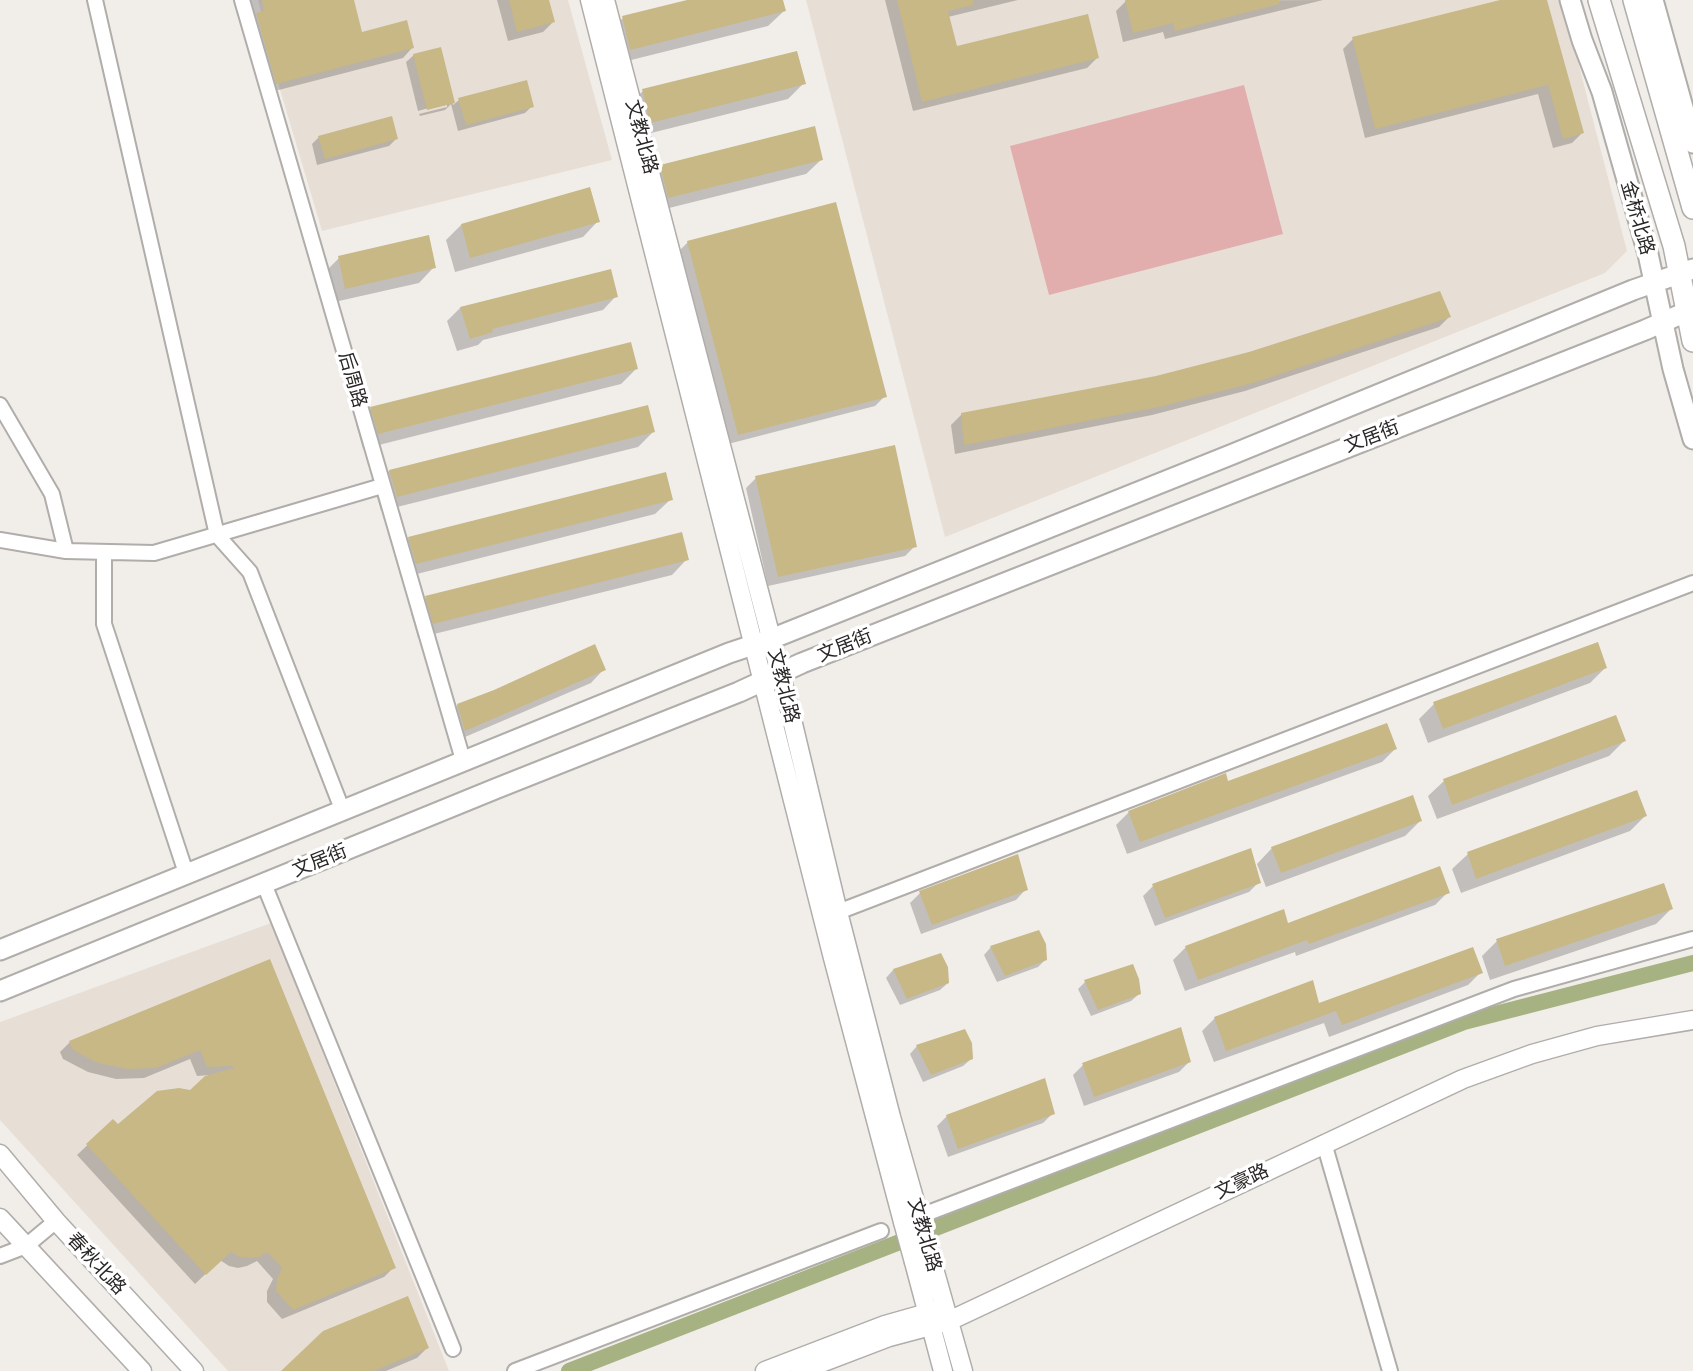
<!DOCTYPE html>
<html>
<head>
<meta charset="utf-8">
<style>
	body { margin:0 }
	canvas { display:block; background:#f1eeea }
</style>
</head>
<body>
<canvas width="1693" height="1371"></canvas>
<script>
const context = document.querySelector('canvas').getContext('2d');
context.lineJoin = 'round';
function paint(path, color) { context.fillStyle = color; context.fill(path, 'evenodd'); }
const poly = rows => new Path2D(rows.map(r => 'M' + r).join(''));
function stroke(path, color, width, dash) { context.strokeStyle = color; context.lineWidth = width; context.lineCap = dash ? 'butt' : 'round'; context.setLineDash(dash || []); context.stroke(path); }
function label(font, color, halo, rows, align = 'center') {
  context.font = font + ' "Libre Baskerville","Noto Sans SC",serif'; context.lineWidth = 7; context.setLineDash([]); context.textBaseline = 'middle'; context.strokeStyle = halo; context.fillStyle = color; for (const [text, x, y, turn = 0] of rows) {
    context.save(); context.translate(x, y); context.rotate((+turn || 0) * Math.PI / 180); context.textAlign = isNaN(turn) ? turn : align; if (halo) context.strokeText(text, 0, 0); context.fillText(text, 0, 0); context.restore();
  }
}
paint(poly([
	[258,0,568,0,612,160,322,231,276,76],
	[806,0,1562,0,1627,251,1605,273,945,537],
	[271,923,449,1371,228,1371,0,1120,0,1022]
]), '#e7dfd6');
paint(poly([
	[1244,85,1283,234,1049,295,1010,146]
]), '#e1adad');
paint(poly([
	[250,0,352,0,361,34,412,48,403,58,267,93],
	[497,0,547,0,553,22,543,32,508,41],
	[694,0,781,0,784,11,768,26,615,64,607,33,623,18],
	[885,0,1018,0,948,17,955,49,1097,58,1087,68,913,111],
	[1323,0,1165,39,1163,32,1123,42,1116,11,1126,1],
	[1512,0,1545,0,1582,133,1572,143,1553,148,1538,94,1365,138,1343,49,1353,39],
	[439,49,453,105,459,100,532,106,525,113,458,131,451,104,445,110,420,116,419,114,447,107,447,103,418,111,406,62,414,55],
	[804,83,788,99,635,137,627,106,643,91],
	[319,137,396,139,389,146,317,165,312,144],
	[822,159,806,174,653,212,645,181,661,166],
	[598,221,583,237,455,272,446,240,461,225],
	[688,242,885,396,875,406,728,444,678,252],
	[339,258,434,267,419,283,330,303,324,273],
	[616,296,603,310,483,340,478,345,457,351,447,321,460,308],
	[1449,317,1439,327,1245,391,1152,415,955,454,951,425,962,414,1156,378],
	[636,369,621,384,363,449,356,424,371,408],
	[653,432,638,447,381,511,374,487,389,471],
	[756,478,915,546,905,556,768,586,746,488],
	[671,499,655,514,401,578,394,554,409,538],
	[687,559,672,575,418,638,411,613,426,598],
	[1605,668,1590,683,1428,743,1419,719,1434,704],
	[604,669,591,683,451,743,444,719,458,705],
	[1624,741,1609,756,1437,819,1428,796,1444,781],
	[1395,749,1382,762,1127,854,1116,825,1129,812,1227,783],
	[1636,792,1645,816,1630,831,1461,893,1452,869,1468,854],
	[1420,821,1405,836,1266,887,1257,864,1272,848],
	[1259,882,1249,892,1155,926,1143,896,1153,886],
	[1026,889,1016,900,921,934,910,903,920,893],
	[1448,892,1435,905,1296,956,1295,952,1185,991,1173,960,1186,947],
	[1671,909,1656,924,1490,980,1482,956,1497,941],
	[991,947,1045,960,1038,967,997,982,984,955],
	[940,955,948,983,940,990,900,1005,886,978,893,970],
	[269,961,394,1267,384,1277,282,1319,267,1302,267,1291,273,1279,257,1261,247,1266,238,1268,229,1266,220,1260,195,1284,77,1155,113,1121,118,1126,191,1092,209,1075,197,1076,190,1059,144,1078,116,1079,88,1072,63,1059,60,1052,70,1042],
	[1480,973,1468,985,1329,1037,1324,1023,1214,1062,1202,1031,1215,1018,1318,1006],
	[1085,982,1139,994,1131,1001,1091,1016,1078,989],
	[917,1046,971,1059,963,1066,923,1082,910,1054],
	[1189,1062,1179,1072,1084,1106,1073,1075,1083,1065],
	[1053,1113,1043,1123,948,1157,937,1126,947,1116],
	[427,1348,417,1358,386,1371,284,1371]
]), '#0003');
stroke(poly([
	[569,1371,1464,1022,1693,963]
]), '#a6b281', 16);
paint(poly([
	[262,0,354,0,362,32,407,20,414,48,276,84,256,13,264,11],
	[509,0,549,0,555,22,517,32],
	[687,0,783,0,786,11,630,50,622,16],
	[897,0,973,0,973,5,948,11,957,46,1088,14,1099,58,922,102],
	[1125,0,1279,0,1279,4,1175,31,1173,23,1133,33],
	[1500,0,1547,0,1584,133,1563,139,1548,85,1375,129,1352,37],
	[441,47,455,103,427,110,413,54],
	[797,51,806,84,650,123,642,89],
	[527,80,534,107,466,125,458,98],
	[392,116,398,139,325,159,318,136],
	[815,126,823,160,668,198,660,165],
	[590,187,600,222,470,258,461,224],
	[836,202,887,397,738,435,687,241],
	[429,235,436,268,345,289,338,256],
	[611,269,618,297,492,329,493,332,470,339,460,307],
	[1440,291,1451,317,1256,382,1163,406,964,445,961,413,1156,376,1249,352],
	[631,342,638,369,378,434,370,407],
	[648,405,655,432,397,497,389,470],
	[895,445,917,547,778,577,755,476],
	[666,472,673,500,416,564,408,537],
	[682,532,689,560,433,624,425,596],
	[1598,642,1607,668,1443,729,1433,702],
	[595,644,606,670,465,731,457,704,494,690],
	[1616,715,1626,741,1452,805,1443,779],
	[1387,723,1397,749,1140,842,1128,811,1226,773,1228,781],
	[1637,790,1647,816,1476,879,1467,852],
	[1413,795,1422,821,1281,873,1271,847],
	[1251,848,1261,883,1165,918,1152,884],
	[1018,854,1028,890,932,925,919,891],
	[1440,866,1450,893,1309,944,1307,940,1198,980,1185,946,1284,909,1288,923],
	[1664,883,1673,909,1505,966,1496,939],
	[1039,930,1046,944,1047,960,1005,976,990,946],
	[1473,947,1483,973,1342,1025,1336,1011,1226,1051,1214,1017,1313,980,1319,1003],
	[941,953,948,967,949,983,907,999,893,969],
	[270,959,396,1268,293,1310,276,1291,277,1279,282,1268,267,1252,259,1257,249,1258,240,1257,231,1252,206,1275,86,1144,113,1119,118,1124,157,1091,179,1088,190,1090,205,1076,234,1068,233,1066,207,1067,200,1050,156,1068,127,1069,98,1063,73,1050,69,1041],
	[1133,964,1139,979,1141,994,1098,1010,1084,980],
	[1181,1027,1191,1062,1094,1097,1082,1063],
	[965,1029,972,1043,973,1059,931,1075,916,1045],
	[1045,1078,1055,1114,958,1149,946,1115],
	[408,1296,429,1348,374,1371,281,1371,323,1331]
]), '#c7b886');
const minor = poly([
	[95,0,217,535,250,572,342,809],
	[242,0,463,760],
	[0,405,52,494,66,551],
	[0,540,66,551,154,553,382,486],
	[104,552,104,624,186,873],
	[264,884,453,1349],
	[838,912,1693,583],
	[1324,1143,1390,1371],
	[928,1213,1514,989,1693,939],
	[0,1256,26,1246,56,1221],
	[515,1371,881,1231]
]);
const tertiary = poly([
	[590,0,833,958,903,1222],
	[605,0,788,703,838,912,891,1117,963,1371],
	[0,1154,56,1221,194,1371],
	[0,1218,142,1371],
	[914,1262,943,1371],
	[765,1371,885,1325,945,1308],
	[800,1371,889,1337,949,1321,1463,1079,1532,1054,1597,1036,1693,1020]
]);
const secondary = poly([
	[1570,0,1582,40,1602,92,1648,254,1673,369,1693,439],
	[1653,0,1693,143],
	[0,950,729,653,771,639,1233,454,1633,290,1693,269],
	[0,991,495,789,739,692,802,663,1645,330,1693,309]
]);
const primary = poly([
	[1599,0,1674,246,1693,341],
	[1634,0,1693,208]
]);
stroke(minor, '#b0adaa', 18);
stroke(tertiary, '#b0adaa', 21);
stroke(secondary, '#b0adaa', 23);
stroke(primary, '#b0adaa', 24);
stroke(minor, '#fff', 14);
stroke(tertiary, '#fff', 18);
stroke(secondary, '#fff', 19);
stroke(primary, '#fff', 21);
const tertiaryBridge = poly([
	[903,1222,914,1262]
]);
stroke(tertiaryBridge, '#b0adaa', 21, []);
stroke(tertiaryBridge, '#fff', 18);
label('19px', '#282726', '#fff', [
	["文教北路",641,137,75],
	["金桥北路",1637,218,74],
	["后周路",352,380,74],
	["文居街",1372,437,-21],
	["文居街",845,646,-22],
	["文教北路",783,686,76],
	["文居街",320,861,-22],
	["文豪路",1242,1182,-25],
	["文教北路",924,1235,74],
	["春秋北路",96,1264,47]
]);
</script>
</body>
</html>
